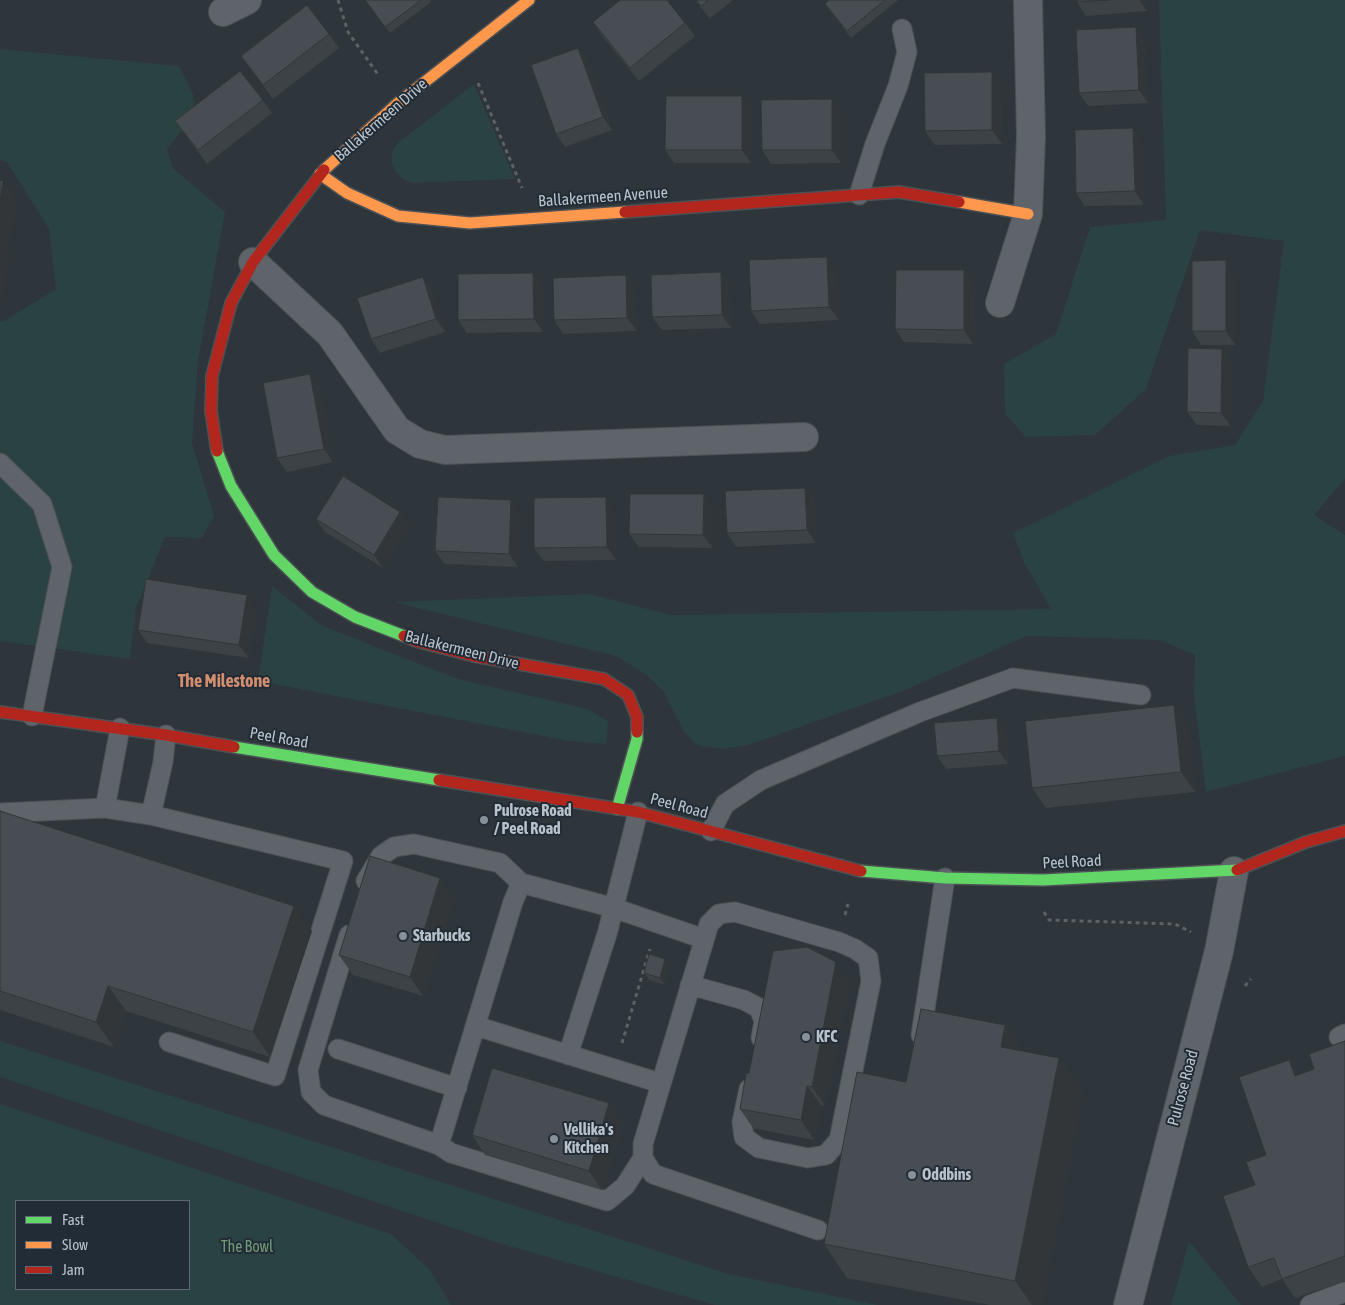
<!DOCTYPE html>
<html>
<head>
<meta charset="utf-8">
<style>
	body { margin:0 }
	#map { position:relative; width:1345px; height:1305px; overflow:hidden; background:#2e353b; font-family:"Asap Condensed",sans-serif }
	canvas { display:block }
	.legend { position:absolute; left:15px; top:1200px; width:175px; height:90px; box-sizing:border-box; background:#212c36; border:1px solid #5e6872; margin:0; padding:6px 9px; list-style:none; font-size:15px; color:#b9c2cb }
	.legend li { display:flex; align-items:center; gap:10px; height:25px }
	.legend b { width:25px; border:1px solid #5e6872 }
</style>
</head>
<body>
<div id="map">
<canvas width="1345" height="1305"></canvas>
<ul class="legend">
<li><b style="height:6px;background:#63d668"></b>Fast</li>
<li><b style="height:6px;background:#ff974d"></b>Slow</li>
<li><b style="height:6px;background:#b3261e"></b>Jam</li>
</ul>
</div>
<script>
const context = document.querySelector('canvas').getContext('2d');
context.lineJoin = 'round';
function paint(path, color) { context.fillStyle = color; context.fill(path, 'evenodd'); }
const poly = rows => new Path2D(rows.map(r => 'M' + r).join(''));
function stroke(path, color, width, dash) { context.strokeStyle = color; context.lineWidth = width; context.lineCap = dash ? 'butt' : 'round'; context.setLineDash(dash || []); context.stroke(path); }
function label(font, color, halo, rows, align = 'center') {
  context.font = font + ' "Asap Condensed",sans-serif'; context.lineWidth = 4; context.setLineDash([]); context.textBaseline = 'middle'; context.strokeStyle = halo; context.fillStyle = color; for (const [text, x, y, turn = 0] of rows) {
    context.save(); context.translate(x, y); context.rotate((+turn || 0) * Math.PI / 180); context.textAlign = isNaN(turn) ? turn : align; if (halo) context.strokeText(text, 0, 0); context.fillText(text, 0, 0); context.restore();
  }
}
paint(poly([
	[1159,0,1345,0,1345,479,1314,515,1345,535,1345,756,1206,792,1194,696,1195,655,1160,640,1027,636,903,691,748,745,721,749,697,745,685,733,663,691,648,676,616,656,393,602,590,594,671,615,1051,609,1024,562,1013,533,1169,456,1235,445,1263,401,1284,241,1200,230,1146,389,1095,435,1026,437,1005,414,1004,364,1056,334,1090,227,1166,220],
	[0,49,179,66,193,94,195,115,167,149,173,168,225,212,198,361,192,443,214,516,202,538,165,537,136,608,130,659,0,641,0,321,4,321,56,289,49,229,7,162,0,160],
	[474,84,515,179,412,183,403,179,395,171,392,163,392,154,394,148,399,142],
	[272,586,321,625,458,679,588,709,608,721,606,744,569,741,258,681],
	[0,1041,729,1274,878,1305,715,1305,492,1241,0,1077],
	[0,1104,391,1234,430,1270,451,1305,0,1305],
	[16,1201,189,1201,189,1289,16,1289],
	[1189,1241,1241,1305,1171,1305]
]), '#2b4242');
const lane = poly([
	[859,195,875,144,898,86,907,52,902,29],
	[0,463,42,504,62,567,32,716],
	[105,808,120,728],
	[0,813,105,808,151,815,343,861,275,1076,169,1042],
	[151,815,163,762,166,735],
	[711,831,725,804,761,780,920,712,1013,678,1141,695],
	[366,881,381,856,394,847,414,844,500,863,521,883,614,908,704,939],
	[349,935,308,1070,311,1092,324,1105,439,1145,451,1153,607,1201,625,1186,643,1158],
	[690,985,744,1000,759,1008,764,1021,761,1038],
	[476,1026,660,1083],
	[921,1035,945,878],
	[1339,1037,1345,1034],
	[338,1049,457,1088],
	[568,1055,607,934,638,812],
	[749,1089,742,1122,744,1137,759,1148,808,1158,826,1155,839,1140,871,981,868,958,855,949,839,942,735,912,719,914,709,924,643,1144,643,1158,653,1174,818,1230],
	[439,1145,513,902,521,883],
	[1310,1305,1345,1292]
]);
const street = poly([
	[223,12,247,0],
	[253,262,330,334,397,430,420,444,445,450,804,437],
	[1000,303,1028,214,1031,136,1028,0],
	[1128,1305,1219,951,1234,871]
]);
const fast = poly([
	[217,451,231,486,274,555,312,592,355,617,404,636],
	[234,747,439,780],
	[617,809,637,739,637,732],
	[861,871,945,878,1043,880,1237,870]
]);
const slow = poly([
	[324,170,398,103,529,0],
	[320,174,347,193,398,216,470,223,625,212],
	[959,202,1028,214]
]);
const jam = poly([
	[625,212,899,192,959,202],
	[217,451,211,411,212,376,231,303,253,262,324,170],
	[404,636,416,641,474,656,604,679,628,695,637,717,637,732],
	[0,712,166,735,234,747],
	[439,780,638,812,861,871],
	[1237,870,1306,842,1345,831]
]);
stroke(lane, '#4c5156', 21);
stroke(street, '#4c5156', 30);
stroke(fast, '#4c5156', 14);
stroke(slow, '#4c5156', 14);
stroke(jam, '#4c5156', 14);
stroke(poly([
	[338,0,348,32,379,76],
	[478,83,522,188],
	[1044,912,1049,920,1175,924,1191,932],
	[845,915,848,904],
	[1245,986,1251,979],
	[622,1043,650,949]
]), '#5c6266', 3, [4, 4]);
stroke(lane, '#5e6469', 19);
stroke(street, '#5e6469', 28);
stroke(fast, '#63d668', 11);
stroke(slow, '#ff974d', 11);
stroke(jam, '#b3261e', 11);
paint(poly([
	[365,0,430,0,431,2,390,33],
	[695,0,733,0,710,19],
	[829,0,898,0,851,38,825,4],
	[1077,0,1146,0,1147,11,1086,16,1077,2],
	[593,22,685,23,695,36,639,81,602,36],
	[329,34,339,48,273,99,241,56],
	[1145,40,1148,103,1088,106,1079,93],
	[578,48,587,61,612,130,565,147,556,134],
	[992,72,1001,85,1002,144,935,145,925,131],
	[742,96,752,109,751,163,674,163,665,150],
	[832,99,841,112,841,163,771,164,762,150],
	[263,100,272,113,207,164,175,121],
	[1143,142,1144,205,1085,206,1076,193],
	[836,270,839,320,760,324,751,311],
	[964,270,974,284,973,344,904,342,895,329],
	[721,272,730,285,731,328,662,330,652,317],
	[1235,274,1235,345,1201,345,1192,331],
	[626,275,635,289,637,331,563,334,554,320],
	[423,277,432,290,445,332,380,353,371,339],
	[543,286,543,332,467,333,458,320],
	[1222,349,1232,362,1231,426,1197,425,1187,412],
	[310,374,319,387,333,462,287,472,277,458],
	[805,488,815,501,816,543,736,547,727,533],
	[713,507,713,548,639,547,629,534],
	[615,511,616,560,544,561,534,548],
	[400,512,410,525,383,568,325,532,316,519],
	[521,513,518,567,445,564,435,551],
	[256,608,249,658,147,643,138,630],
	[1188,724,1195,792,1046,808,1032,788],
	[1006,731,1008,764,946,769,937,756],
	[0,811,312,931,270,1057,126,1011,114,1047,0,1010],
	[454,897,423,996,353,975,339,955],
	[665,959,670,966,665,985,649,980,644,973],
	[850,981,825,1106,821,1105,814,1140,753,1128,740,1109,749,1073],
	[1005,1025,1024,1052,1059,1058,1083,1092,1041,1305,990,1305,847,1278,824,1244,906,1082],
	[1345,1041,1345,1281,1295,1298,1282,1279,1262,1287,1248,1267,1255,1185,1266,1155,1314,1069],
	[609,1103,623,1122,602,1190,485,1155,472,1135]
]), '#3d4247');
paint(poly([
	[1139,0,1146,0,1147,11],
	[1136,27,1145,40,1148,103,1139,90],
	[578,48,587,61,612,130,603,117],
	[992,72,1001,85,1002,144,992,130],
	[742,96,752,109,751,163,742,150],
	[832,99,841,112,841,163,832,150],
	[1133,128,1143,142,1144,205,1135,191],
	[3,181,17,200,2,307,0,304,0,203],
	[827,257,836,270,839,320,829,307],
	[1226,260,1235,274,1235,345,1226,331],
	[964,270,974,284,973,344,964,330],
	[721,272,730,285,731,328,722,315],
	[533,273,543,286,543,332,534,319],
	[626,275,635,289,637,331,627,318],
	[423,277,432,290,445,332,436,319],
	[1222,349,1232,362,1231,426,1221,413],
	[310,374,319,387,333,462,324,449],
	[805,488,815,501,816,543,807,530],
	[704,494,713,507,713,548,703,535],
	[606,497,615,511,616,560,607,547],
	[511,500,521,513,518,567,509,554],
	[400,512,410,525,383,568,374,555],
	[247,595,256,608,249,658,239,645],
	[1174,705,1188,724,1195,792,1181,772],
	[997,718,1006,731,1008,764,999,751],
	[440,878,454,897,423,996,410,977],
	[294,906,312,931,270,1057,253,1032],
	[665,959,670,966,665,985,660,978],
	[836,962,850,981,825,1106,812,1087],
	[108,986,126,1011,114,1047,96,1022],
	[1005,1025,1029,1059,1001,1047],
	[1059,1058,1083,1092,1041,1305,1032,1305,1015,1281],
	[1289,1060,1302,1079,1295,1076],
	[807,1086,821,1105,814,1140,801,1120],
	[609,1103,623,1122,602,1190,589,1171]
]), '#323639');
const building = poly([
	[365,0,421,0,385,27,365,0],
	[620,0,667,0,685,23,630,68,593,22,620,0],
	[696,0,708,0,701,6,696,0],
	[829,0,885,0,847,31,825,4,829,0],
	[1077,0,1110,0,1077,2,1077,0],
	[307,5,329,34,263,85,241,56,307,5],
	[1136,27,1139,90,1079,93,1076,30,1136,27],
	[578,48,603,117,556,134,531,65,578,48],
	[240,71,263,100,198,150,175,121,240,71],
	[992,72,992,130,925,131,924,73,992,72],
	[666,96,742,96,742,150,665,150,666,96],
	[832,99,832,150,762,150,761,100,832,99],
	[1133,128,1135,191,1076,193,1075,130,1133,128],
	[0,180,3,181,0,203,0,180],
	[827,257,829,307,751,311,749,260,827,257],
	[1226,260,1226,331,1192,331,1192,261,1226,260],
	[896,270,964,270,964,330,895,329,896,270],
	[721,272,722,315,652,317,651,275,721,272],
	[533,273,534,319,458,320,458,274,533,273],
	[626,275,627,318,554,320,553,278,626,275],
	[423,277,436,319,371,339,357,298,423,277],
	[1188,348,1222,349,1221,413,1187,412,1188,348],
	[310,374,324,449,277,458,263,383,310,374],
	[343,476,400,512,374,555,316,519,343,476],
	[805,488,807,530,727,533,725,491,805,488],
	[630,494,704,494,703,535,629,534,630,494],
	[438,497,511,500,509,554,435,551,438,497],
	[606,497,607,547,534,548,534,498,606,497],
	[146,579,247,595,239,645,138,630,146,579],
	[1174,705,1181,772,1032,788,1025,721,1174,705],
	[997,718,999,751,937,756,934,723,997,718],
	[0,811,294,906,253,1032,108,986,96,1022,0,991,0,811],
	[370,856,440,878,410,977,339,955,370,856],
	[807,947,836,962,812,1087,807,1086,801,1120,740,1109,746,1073,749,1073,773,951,807,947],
	[649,954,665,959,660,978,644,973,649,954],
	[921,1009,1005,1025,1001,1047,1059,1058,1015,1281,824,1244,857,1072,906,1082,921,1009],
	[1345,1041,1345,1256,1282,1279,1274,1258,1248,1267,1223,1196,1255,1185,1246,1162,1266,1155,1239,1077,1289,1060,1295,1076,1314,1069,1309,1054,1345,1041],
	[492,1068,609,1103,589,1171,472,1135,492,1068]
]);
paint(building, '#474d52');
stroke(building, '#323639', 1);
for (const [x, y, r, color] of [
	[484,820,5,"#889199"],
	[403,936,5,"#889199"],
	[806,1037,5,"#889199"],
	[554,1139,5,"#889199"],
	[912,1175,5,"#889199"]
]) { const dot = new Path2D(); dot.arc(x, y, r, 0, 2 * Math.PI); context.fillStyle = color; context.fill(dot); stroke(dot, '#212c36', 2); }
label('16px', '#b9c2cb', '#212c36', [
	["Ballakermeen Drive",381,120,-41],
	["Ballakermeen Avenue",603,197,-4],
	["Ballakermeen Drive",462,650,14],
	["Peel Road",279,738,10],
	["Peel Road",679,806,15],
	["Peel Road",1072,862,-3],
	["Pulrose Road",1183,1088,-75]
]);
label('bold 16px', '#b9c2cb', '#212c36', [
	["Pulrose Road",494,811],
	["/ Peel Road",494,829],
	["Starbucks",413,936],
	["KFC",816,1037],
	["Vellika's",564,1130],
	["Kitchen",564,1148],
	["Oddbins",922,1175]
], 'left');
label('16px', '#719b76', '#212c36', [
	["The Bowl",247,1247]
]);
label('bold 18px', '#d18d6e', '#212c36', [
	["The Milestone",224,681]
]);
</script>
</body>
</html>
